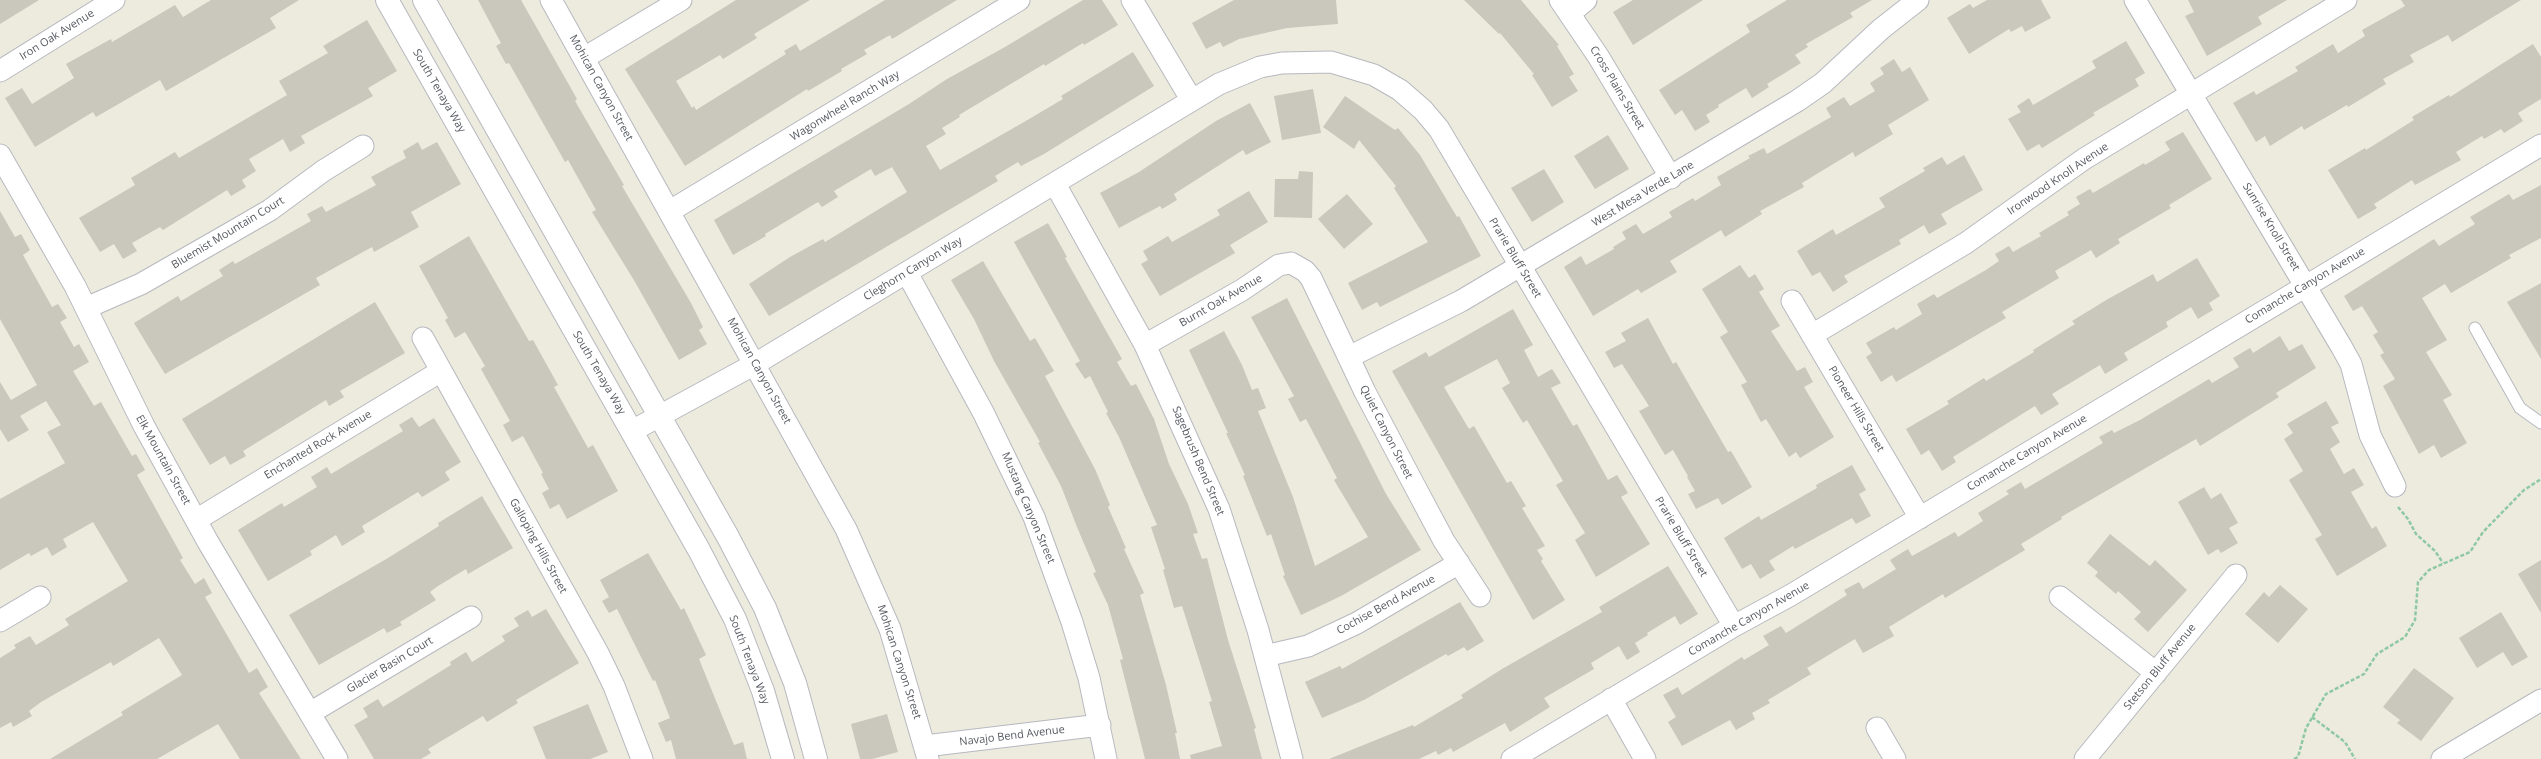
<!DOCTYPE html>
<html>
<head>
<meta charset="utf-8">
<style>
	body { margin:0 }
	canvas { display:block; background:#edeade }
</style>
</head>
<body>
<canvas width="2541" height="759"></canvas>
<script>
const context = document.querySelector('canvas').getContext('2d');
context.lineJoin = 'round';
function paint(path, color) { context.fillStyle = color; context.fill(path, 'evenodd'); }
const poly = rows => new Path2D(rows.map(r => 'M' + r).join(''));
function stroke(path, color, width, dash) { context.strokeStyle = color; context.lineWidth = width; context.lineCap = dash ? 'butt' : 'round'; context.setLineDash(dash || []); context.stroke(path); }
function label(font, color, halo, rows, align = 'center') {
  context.font = font + ' "Open Sans",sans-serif'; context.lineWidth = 4; context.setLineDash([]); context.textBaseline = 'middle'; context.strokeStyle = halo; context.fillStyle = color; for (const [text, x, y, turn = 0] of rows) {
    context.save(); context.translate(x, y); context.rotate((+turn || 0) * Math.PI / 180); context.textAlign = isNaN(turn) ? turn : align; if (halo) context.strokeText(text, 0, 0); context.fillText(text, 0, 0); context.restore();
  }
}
paint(poly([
	[0,0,39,0,0,24],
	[211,0,299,0,270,18,276,28,166,91,160,80,96,117,93,112,35,147,5,98,22,88,32,104,74,78,66,64,111,39,112,42,175,5,183,17],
	[478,0,521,0,577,99,575,101,624,185,622,186,691,303,703,327,699,330,707,344,679,360,635,282,592,212,596,210,568,160,565,162,509,63,506,64,496,46,501,43],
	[736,0,810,0,754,34,757,38,723,59,720,55,676,81,692,108,694,106,696,110,786,54,784,51,796,44,800,51,885,0,957,0,892,39,890,35,864,50,867,54,841,69,842,71,808,91,807,89,685,166,625,69],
	[1083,0,1102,0,1118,25,1084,45,1083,43,1045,66,1044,64,959,115,960,117,942,128,946,134,926,146,940,170,1024,122,1063,99,1061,96,1133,52,1154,86,1044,154,1021,166,1018,162,995,176,998,181,769,316,749,284,790,257,823,239,825,242,907,192,892,167,875,176,871,169,834,191,838,197,822,207,818,202,765,234,766,236,733,255,714,220,909,104,947,79,1005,47],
	[1234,0,1336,0,1338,24,1287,28,1239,39,1223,47,1220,42,1206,49,1192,23],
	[1464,0,1521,0,1559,45,1557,46,1574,74,1569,77,1578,91,1552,107,1532,75,1534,74,1500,33,1499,34],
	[1633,0,1703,0,1633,45,1613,12],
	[1787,0,1872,0,1850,13,1853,17,1806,44,1808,47,1795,55,1801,63,1767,84,1769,87,1752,98,1746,88,1718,105,1719,107,1706,115,1710,122,1695,131,1682,110,1675,115,1659,90,1750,32,1746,25],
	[1987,0,2041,0,2051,18,2025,32,2022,26,2011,32,2009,29,1969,54,1947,18,1970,4,1973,8],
	[2188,0,2287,0,2258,17,2262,24,2207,56,2185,16,2194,12],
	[2401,0,2521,0,2452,42,2448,35,2410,55,2414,62,2383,79,2386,84,2348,107,2347,105,2304,130,2302,126,2270,146,2265,136,2256,142,2233,103,2254,91,2256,95,2298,71,2295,67,2333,44,2338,53,2365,36,2362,30,2405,6],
	[367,20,397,71,368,88,373,96,301,136,305,143,290,152,283,139,249,159,256,171,242,180,246,187,231,196,227,190,163,230,160,227,132,243,137,251,123,259,114,244,100,252,79,218,135,185,131,178,175,152,179,158,287,95,279,81,328,53,323,46],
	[2126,41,2145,73,2135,79,2139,86,2093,113,2095,115,2042,148,2039,144,2027,151,2008,119,2021,112,2017,106,2029,98,2033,105,2045,98,2096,68,2092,61],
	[2533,44,2541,57,2541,99,2518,113,2523,121,2504,133,2501,129,2484,139,2482,136,2456,152,2461,160,2415,185,2412,180,2374,204,2377,208,2358,219,2328,170,2365,148,2366,150,2414,120,2412,117,2449,95,2450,97],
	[1894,59,1902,72,1910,67,1929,100,1888,125,1893,134,1855,157,1853,152,1802,183,1804,187,1760,211,1762,214,1725,237,1721,230,1670,261,1677,272,1641,293,1638,289,1593,316,1564,267,1581,256,1586,265,1614,249,1613,247,1626,239,1622,232,1636,224,1643,234,1672,217,1669,212,1693,198,1695,201,1721,185,1717,177,1750,158,1748,156,1764,148,1767,154,1831,117,1826,108,1844,97,1850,106,1875,91,1870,83,1884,74,1880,68],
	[1313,89,1321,133,1282,140,1274,96],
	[1345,96,1395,130,1398,128,1420,155,1457,217,1459,216,1481,256,1380,307,1377,302,1362,310,1348,283,1428,242,1394,188,1396,186,1359,140,1354,149,1323,127],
	[1250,103,1271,142,1246,155,1243,150,1174,194,1177,200,1162,209,1160,206,1119,228,1100,193,1139,172,1216,121],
	[2183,132,2212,179,2169,205,2171,208,2118,239,2120,243,2096,258,2091,250,2055,271,2059,278,2002,312,2006,318,1896,382,1892,375,1881,382,1866,357,1872,353,1866,343,1894,327,1896,330,1922,314,1917,304,1934,294,1937,298,1986,270,1999,261,1995,254,2009,246,2013,252,2041,236,2039,233,2069,215,2067,212,2080,204,2076,197,2090,189,2093,193,2144,163,2145,165,2170,150,2165,142],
	[1608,135,1629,169,1595,189,1574,156],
	[418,142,422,150,437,142,461,184,411,212,419,227,374,252,372,247,316,278,320,285,165,374,134,323,178,296,181,301,223,276,219,270,233,261,235,264,311,221,307,214,322,206,326,212,376,185,371,177,406,158,403,151],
	[1964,155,1983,190,1941,214,1947,224,1929,234,1924,225,1899,240,1901,244,1844,276,1848,282,1833,292,1820,272,1812,276,1797,251,1833,229,1836,235,1885,207,1879,198,1925,171,1923,168,1942,157,1947,165],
	[1544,169,1564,202,1532,222,1511,188],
	[1299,171,1313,172,1312,218,1274,217,1275,179,1298,179],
	[2541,185,2541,238,2509,255,2511,258,2451,293,2445,284,2422,298,2447,340,2426,352,2452,395,2443,400,2467,443,2441,458,2434,445,2419,454,2383,386,2395,379,2380,355,2384,353,2373,335,2378,332,2362,306,2353,311,2344,296,2434,239,2439,246,2475,224,2470,217,2509,194,2513,200],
	[1249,191,1268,222,1230,245,1235,253,1160,296,1141,264,1148,260,1143,251,1168,236,1172,242,1220,215,1217,210],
	[1347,194,1373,224,1344,249,1318,219],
	[0,211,15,237,21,234,30,250,23,255,52,307,58,304,67,318,60,322,74,347,79,344,89,362,73,371,94,406,101,402,132,456,136,454,145,470,137,475,183,558,180,560,195,584,204,578,212,593,205,597,249,673,257,668,268,687,259,693,301,759,240,759,218,724,157,759,50,759,123,715,121,712,182,675,159,638,113,666,111,662,41,702,29,711,32,716,13,727,11,722,0,728,0,658,16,648,14,645,30,636,36,645,69,625,65,619,128,581,93,522,63,539,67,547,52,556,47,547,31,556,29,553,0,570,0,499,65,463,47,432,61,425,46,401,20,416,29,430,8,442,0,429,0,382,11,400,37,385,0,319],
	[1048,223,1067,257,1065,258,1122,359,1117,362,1131,386,1136,384,1154,419,1169,464,1188,504,1198,533,1193,534,1202,559,1207,558,1228,640,1256,728,1254,729,1262,759,1191,759,1190,755,1222,746,1209,702,1212,701,1182,606,1174,608,1163,570,1165,569,1151,527,1157,525,1119,437,1106,413,1108,412,1090,376,1085,379,1075,364,1080,361,1014,242],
	[469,236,529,341,533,340,558,385,554,387,588,448,593,445,618,491,567,519,559,504,550,509,542,493,549,489,541,474,543,473,523,436,512,442,503,425,510,421,481,369,485,366,465,332,455,338,445,320,448,318,419,266],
	[2197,258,2220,296,2209,303,2213,310,2198,319,2191,307,2166,322,2168,327,2124,353,2128,360,2105,374,2100,365,2052,394,2059,404,2041,415,2035,406,1953,457,1956,462,1942,471,1929,450,1921,455,1906,429,1949,404,1947,401,1984,378,1986,381,2034,352,2033,350,2075,324,2072,321,2108,299,2153,274,2157,282],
	[983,261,1030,341,1035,338,1054,371,1045,376,1095,469,1110,505,1108,507,1126,548,1124,549,1144,593,1140,595,1166,685,1177,733,1175,733,1180,759,1145,759,1120,660,1123,659,1108,605,1093,573,1096,572,1077,527,1061,486,1038,443,1040,442,994,361,974,319,951,280],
	[1740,265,1749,278,1755,274,1764,289,1759,292,1780,326,1771,331,1797,371,1805,367,1813,382,1804,387,1834,437,1800,458,1796,452,1789,457,1766,419,1761,422,1741,385,1747,382,1720,337,1728,332,1702,289],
	[2541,283,2541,359,2507,302],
	[1287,298,1386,494,1421,550,1341,596,1301,615,1283,576,1285,575,1271,534,1267,536,1243,476,1245,475,1226,433,1228,433,1189,350,1224,331,1242,365,1252,390,1258,388,1266,408,1258,411,1293,497,1315,566,1368,537,1334,480,1337,478,1306,419,1300,422,1288,399,1294,396,1251,317],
	[375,302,405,353,340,391,344,397,329,406,326,400,243,451,246,456,230,465,225,456,210,465,182,419],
	[1513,309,1533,345,1524,350,1538,377,1552,369,1561,383,1551,388,1573,426,1577,424,1608,480,1617,475,1628,493,1621,497,1650,544,1596,577,1575,540,1585,533,1556,485,1563,481,1527,420,1523,423,1502,388,1510,383,1497,359,1444,387,1469,429,1474,426,1507,483,1511,481,1526,506,1522,508,1545,546,1537,550,1543,559,1541,561,1565,600,1533,620,1392,371,1426,352,1429,357],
	[1648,318,1673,364,1676,362,1728,452,1731,451,1752,487,1722,505,1718,498,1696,509,1688,494,1695,491,1687,477,1688,476,1673,450,1665,455,1639,411,1649,406,1622,364,1614,368,1605,352,1626,341,1621,333],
	[2280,336,2289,351,2302,344,2316,368,2276,393,2279,397,2200,446,2196,439,2061,517,2062,519,2021,544,2025,550,1945,598,1943,594,1889,627,1894,636,1863,653,1855,639,1807,668,1811,674,1768,700,1770,703,1752,713,1755,719,1736,730,1730,720,1682,746,1668,722,1676,717,1663,695,1678,687,1682,695,1742,657,1744,660,1769,645,1763,636,1781,626,1786,633,1847,595,1844,590,1859,582,1863,589,1896,569,1890,560,1908,549,1912,556,1955,532,1958,537,1983,521,1978,513,2009,494,2006,491,2021,482,2025,489,2103,443,2099,437,2112,430,2114,433,2140,420,2209,379,2212,383,2239,367,2233,358,2250,348,2253,353],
	[2326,401,2339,423,2331,427,2340,442,2330,449,2344,474,2354,468,2364,485,2351,492,2372,529,2376,526,2387,546,2337,576,2315,539,2322,535,2289,480,2303,471,2284,439,2293,433,2287,424],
	[412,417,419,427,434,418,461,462,445,472,450,480,422,497,418,492,362,526,365,532,342,546,336,535,310,551,312,555,268,581,238,530,282,503,284,507,317,487,311,477,327,467,331,474,403,431,399,425],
	[1852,465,1866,490,1859,494,1871,516,1856,524,1852,518,1795,549,1793,546,1769,561,1775,570,1760,579,1751,564,1742,569,1724,538,1759,516,1761,520,1817,488,1816,485],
	[2204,487,2211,499,2221,493,2238,523,2229,528,2238,543,2221,553,2218,549,2208,555,2178,502],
	[482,496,513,548,468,574,466,569,438,586,430,592,436,600,400,622,402,625,387,633,384,628,319,665,289,615,388,558,439,526,438,523],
	[2110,534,2150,566,2155,560,2187,590,2148,632,2134,619,2141,612,2118,591,2116,594,2095,576,2098,572,2087,563],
	[648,553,681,610,684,608,706,655,699,659,734,745,743,742,747,759,676,759,671,740,666,742,658,723,670,718,655,680,653,681,617,609,609,613,602,601,609,597,600,580],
	[2541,560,2541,613,2518,574],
	[1668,566,1698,614,1680,625,1675,616,1647,633,1648,635,1635,643,1640,652,1627,660,1619,646,1591,663,1594,669,1544,698,1550,707,1510,732,1505,723,1453,752,1451,748,1438,755,1436,751,1419,759,1329,759,1413,725,1414,727,1463,698,1461,695,1502,669,1602,612,1599,607],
	[2280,585,2308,609,2278,643,2245,614,2264,592,2269,597],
	[1460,602,1484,641,1467,651,1464,647,1448,656,1446,654,1364,700,1322,718,1305,682,1340,666,1342,669],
	[546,609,579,663,516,700,518,703,487,722,483,716,428,749,431,753,421,759,374,759,354,725,368,717,363,708,378,699,383,707,451,665,450,662,466,652,472,662,505,641,502,636,519,626,514,618,528,610,532,617],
	[2501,612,2528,657,2512,666,2503,652,2477,668,2459,638],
	[2414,668,2454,698,2421,741,2397,723,2400,720,2383,707],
	[588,704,608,752,590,759,546,759,533,727],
	[887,714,898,752,872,759,860,759,851,724]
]), '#cac7bd');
const service = poly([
	[2475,328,2520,408,2541,423]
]);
const minor = poly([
	[551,0,846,529,890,629,928,759],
	[1132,0,1191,99],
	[1560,0,1598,56,1671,178],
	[2135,0,2341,346,2351,364,2370,435,2395,486],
	[1570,13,1586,0],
	[584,58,681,0],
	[0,71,114,0],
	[0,155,75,286,144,426,208,542,337,759],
	[1055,184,1145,345,1219,509,1258,630,1292,759],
	[670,211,1019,0],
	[907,273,983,412,1034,517,1072,622,1089,678,1106,759],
	[1792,301,1920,518],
	[86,308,141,284,232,232,270,210,323,171,363,146],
	[1812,335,1966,243,2084,159,2346,0],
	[423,338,598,653,614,686,642,759],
	[1145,345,1242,290,1279,265,1291,263,1305,271,1311,278,1365,392,1412,481,1444,541,1480,596],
	[1349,357,1461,301,1797,101,1823,83,1881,29,1918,0],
	[632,431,755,364,1219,84,1260,67,1282,63,1331,62,1374,75,1400,90,1423,110,1439,129,1734,626],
	[196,520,441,371],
	[2060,597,2156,673],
	[0,621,40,597],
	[1265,656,1308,646,1357,623,1459,563],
	[1611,699,1645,759],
	[310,713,471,617],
	[1877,728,1895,759],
	[925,746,1100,725],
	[1512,759,1734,626,1791,595,2541,145],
	[2085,759,2236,575],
	[2442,759,2541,700]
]);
const tertiary = poly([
	[387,0,699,550,735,619,763,691,783,759],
	[424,0,728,537,765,608,795,683,816,759]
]);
stroke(service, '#b6b9bf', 13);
stroke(minor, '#b6b9bf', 23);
stroke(tertiary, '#b6b9bf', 24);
stroke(poly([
	[2398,507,2408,519,2416,534,2435,551,2443,563],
	[2312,717,2345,742,2355,759],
	[2294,759,2298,757,2306,728,2326,694,2364,674,2377,654,2405,637,2415,620,2418,582,2429,570,2470,552,2483,532,2524,490,2541,479]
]), '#8fc9a3', 2.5, [4, 2]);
stroke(service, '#fff', 11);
stroke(minor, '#fff', 21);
stroke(tertiary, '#fff', 22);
label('11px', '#575b61', '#fff', [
	["Iron Oak Avenue",57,35,-32],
	["Mohican Canyon Street",601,88,61],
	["Cross Plains Street",1617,88,59],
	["South Tenaya Way",439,91,60],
	["Wagonwheel Ranch Way",845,106,-31],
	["Ironwood Knoll Avenue",2058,179,-34],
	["West Mesa Verde Lane",1643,194,-31],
	["Sunrise Knoll Street",2271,227,59],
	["Bluemist Mountain Court",228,233,-31],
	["Prarie Bluff Street",1515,258,59],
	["Cleghorn Canyon Way",913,269,-31],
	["Comanche Canyon Avenue",2305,286,-31],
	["Burnt Oak Avenue",1221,301,-30],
	["Mohican Canyon Street",759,371,61],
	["South Tenaya Way",599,373,60],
	["Pioneer Hills Street",1856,409,59],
	["Quiet Canyon Street",1386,432,63],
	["Enchanted Rock Avenue",318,445,-31],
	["Comanche Canyon Avenue",2027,453,-31],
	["Elk Mountain Street",163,460,61],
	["Sagebrush Bend Street",1198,461,67],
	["Mustang Canyon Street",1028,508,67],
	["Prarie Bluff Street",1681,537,59],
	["Galloping Hills Street",538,546,61],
	["Cochise Bend Avenue",1386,605,-29],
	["Comanche Canyon Avenue",1749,619,-30],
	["South Tenaya Way",749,660,69],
	["Mohican Canyon Street",899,662,72],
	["Glacier Basin Court",390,665,-31],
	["Stetson Bluff Avenue",2160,667,-51],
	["Navajo Bend Avenue",1012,736,-7]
]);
</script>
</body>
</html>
